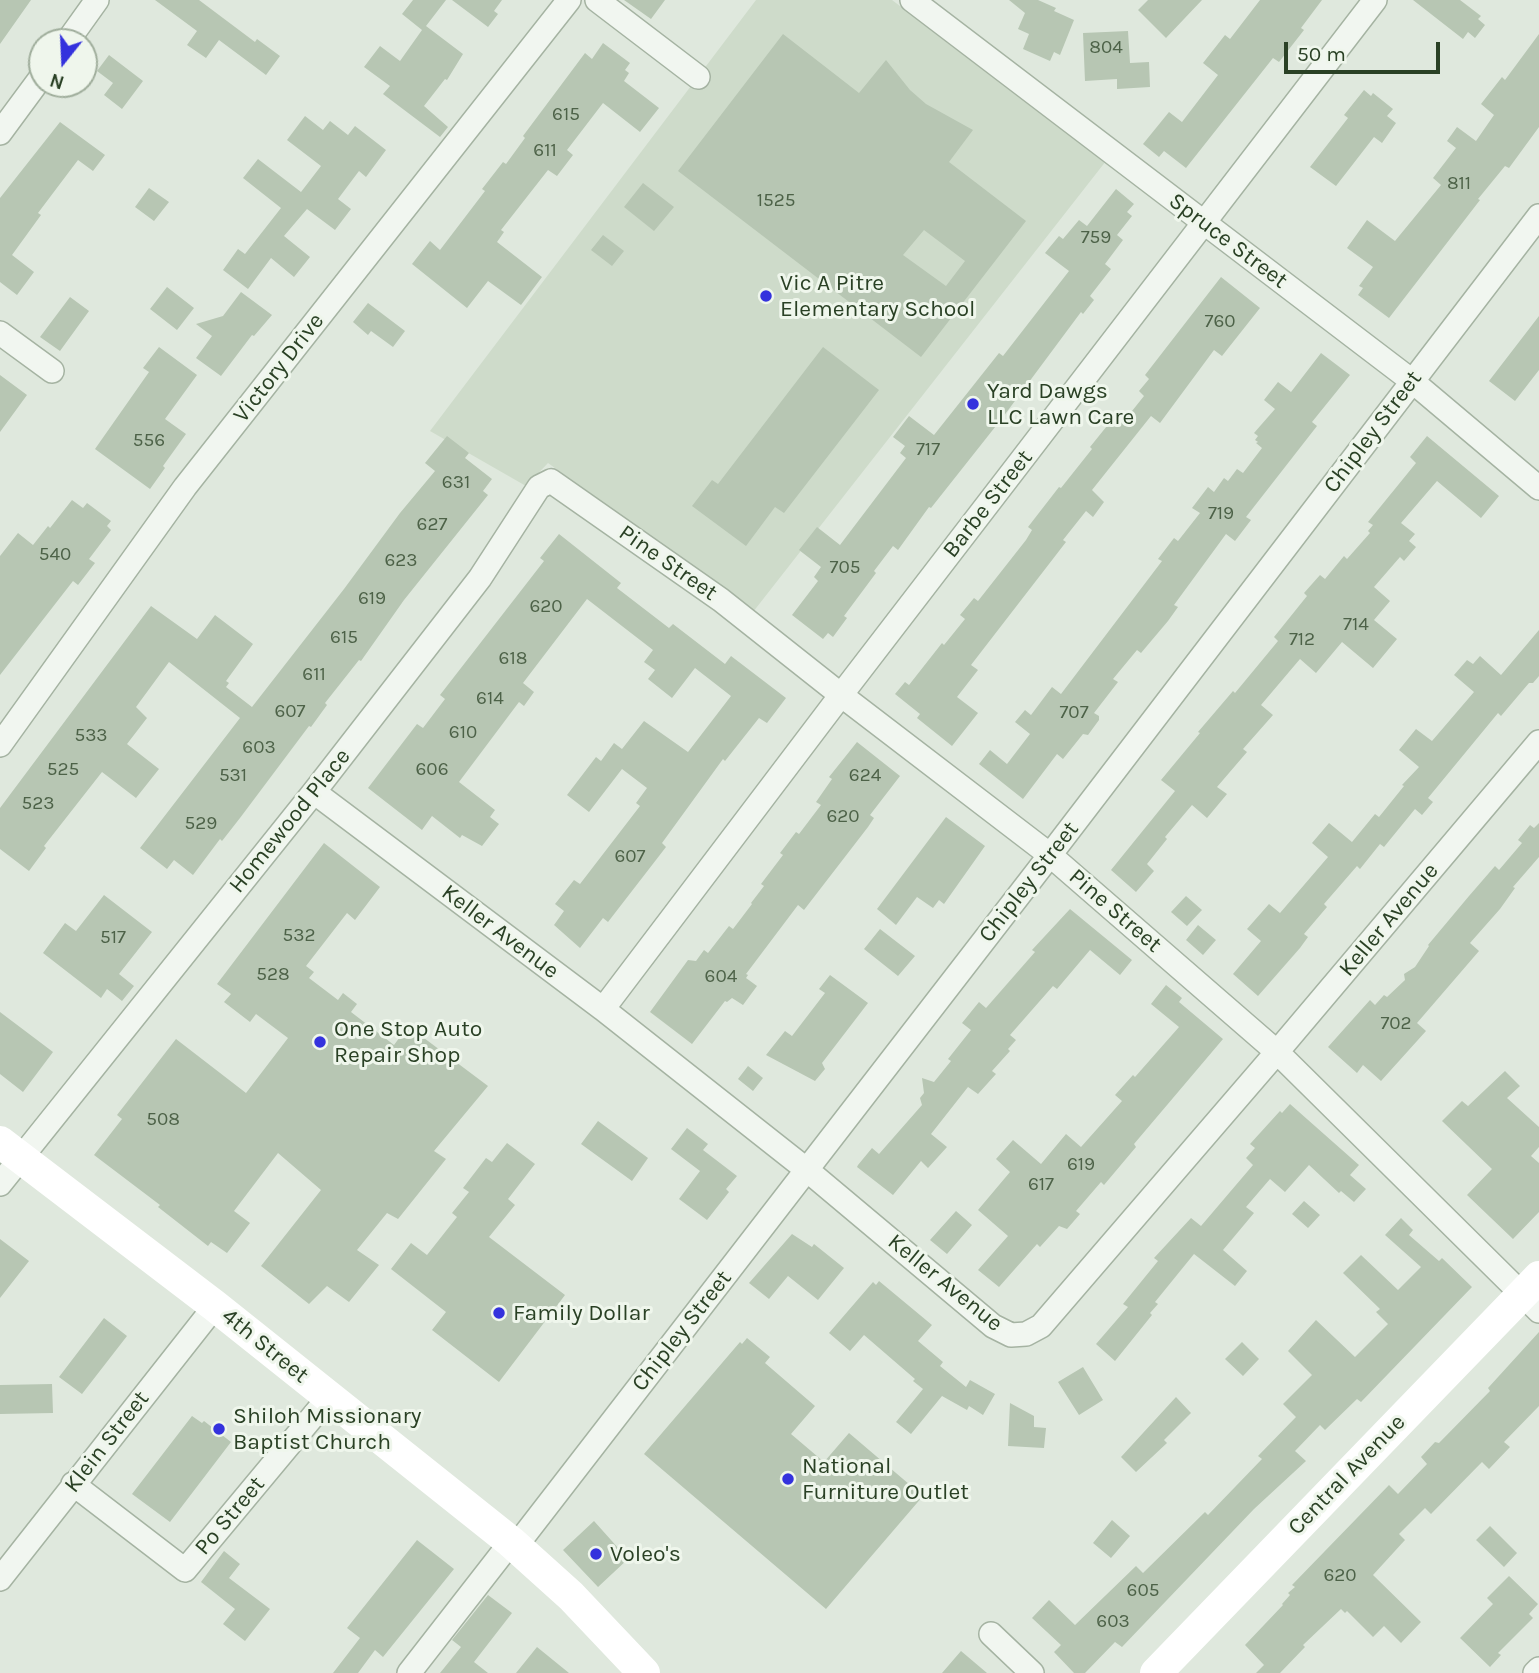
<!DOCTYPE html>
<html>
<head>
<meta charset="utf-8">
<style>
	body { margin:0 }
	#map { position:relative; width:1539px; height:1673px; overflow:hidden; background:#dfe8dd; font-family:Karla,sans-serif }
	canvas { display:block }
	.north { position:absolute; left:28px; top:28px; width:70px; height:70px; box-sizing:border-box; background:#eff6ec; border:2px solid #a0ae9c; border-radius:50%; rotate:198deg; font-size:19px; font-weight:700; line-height:28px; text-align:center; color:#2a4125 }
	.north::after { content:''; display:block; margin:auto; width:24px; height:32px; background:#3432dd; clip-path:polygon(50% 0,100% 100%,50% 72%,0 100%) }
	.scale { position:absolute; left:1284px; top:42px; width:156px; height:32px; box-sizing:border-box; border:4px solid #2a4125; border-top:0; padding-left:9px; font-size:21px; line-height:24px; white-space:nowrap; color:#2a4125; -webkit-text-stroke:5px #eff6ec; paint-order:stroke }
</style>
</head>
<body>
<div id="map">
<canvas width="1539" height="1673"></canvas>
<div class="north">N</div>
<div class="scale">50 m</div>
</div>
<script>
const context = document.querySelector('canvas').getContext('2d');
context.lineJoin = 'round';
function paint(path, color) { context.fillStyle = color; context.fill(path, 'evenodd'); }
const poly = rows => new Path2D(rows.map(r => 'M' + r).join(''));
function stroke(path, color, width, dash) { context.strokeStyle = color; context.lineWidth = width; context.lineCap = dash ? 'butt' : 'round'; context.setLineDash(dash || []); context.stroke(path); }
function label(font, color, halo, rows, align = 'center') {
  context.font = font + ' Karla,sans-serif'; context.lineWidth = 6; context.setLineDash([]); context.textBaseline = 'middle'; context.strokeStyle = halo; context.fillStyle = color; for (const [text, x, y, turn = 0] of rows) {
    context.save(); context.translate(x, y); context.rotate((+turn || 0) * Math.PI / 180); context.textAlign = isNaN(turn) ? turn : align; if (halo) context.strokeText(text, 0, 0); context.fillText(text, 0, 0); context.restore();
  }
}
paint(poly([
	[756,0,892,0,1106,161,753,612,548,463,526,486,430,431]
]), '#cedbca');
paint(poly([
	[0,0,31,0,0,44],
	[155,0,199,0,255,42,257,39,280,56,266,75,219,40,206,58,187,45,197,31],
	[413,0,446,0,426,26,463,54,447,80,445,79,424,106,448,127,440,137,383,94,390,86,364,67,380,46,400,61,422,30,402,14],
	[452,0,502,0,494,11,498,14,488,27],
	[624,0,665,0,651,19],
	[1009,0,1038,0,1056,8,1054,11,1074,20,1060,55,1054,52,1050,61,1023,49,1029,34,1018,29,1025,13],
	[1148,0,1202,0,1166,38,1138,10],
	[1260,0,1322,0,1301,28,1304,30,1279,62,1273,58,1186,168,1164,151,1159,157,1143,144,1169,112,1182,122,1218,75,1203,63,1225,35,1230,39],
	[1413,0,1460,0,1481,16,1478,19,1485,25,1475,38,1468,32,1463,39],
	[1128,31,1130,63,1149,62,1150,87,1117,89,1117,79,1085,81,1083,33],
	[783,34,859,93,886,60,910,90,926,104,973,130,949,162,1026,221,921,357,678,171],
	[924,230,965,261,946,286,903,255],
	[1539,34,1539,127,1509,168,1505,166,1478,199,1480,200,1389,318,1358,295,1363,288,1359,286,1373,267,1347,248,1367,220,1395,241,1441,185,1433,178,1456,148,1447,141,1457,127,1476,141,1494,115,1481,104,1502,77,1505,80],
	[603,43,630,63,625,70,629,73,624,81,659,108,640,132,603,103,567,150,573,155,557,176,548,170,501,230,504,232,497,242,542,277,521,305,488,281,467,308,412,264,430,241,440,250,485,191,482,189,503,162,506,164,525,138,523,136,585,53,592,59],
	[109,55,143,81,122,109,104,95,113,83,97,71],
	[1364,90,1371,96,1373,93,1393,109,1387,116,1396,123,1382,143,1374,137,1336,186,1310,167,1348,118,1344,115],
	[305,116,323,130,330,121,348,135,355,126,386,150,366,177,359,171,338,199,351,209,335,230,307,209,284,236,310,257,294,277,271,258,248,289,223,270,238,249,245,254,281,208,243,178,258,159,301,192,321,166,287,140],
	[60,122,105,155,93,171,78,160,38,213,41,215,12,255,34,272,17,295,0,282,0,198],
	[643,183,674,207,654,231,624,207],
	[149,188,169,202,154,221,135,207],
	[1116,189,1134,204,1127,212,1132,216,1117,235,1123,240,1105,264,1111,269,1090,296,1094,300,1083,314,1081,312,1003,417,931,508,929,507,898,550,893,546,874,571,876,573,844,616,847,618,833,637,828,633,823,639,792,615,818,581,814,577,821,567,799,550,817,527,840,545,906,458,900,453,905,446,893,437,909,416,934,435,999,353,1003,356,1069,271,1045,253,1059,236,1063,239,1079,220,1087,226],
	[603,235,624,251,612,266,591,250],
	[1221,277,1260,308,1222,356,1214,350,1160,423,1151,416,1092,490,1104,502,1093,517,1086,511,1063,540,1066,542,971,665,978,670,957,697,978,713,952,746,917,718,920,714,895,694,905,682,909,685,942,643,944,645,965,619,960,615,974,598,978,601,1026,540,1032,530,1028,527,1059,487,1061,488,1092,449,1090,447,1115,416,1122,423,1124,421,1144,396,1139,391,1149,379,1145,375],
	[167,287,194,308,177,330,150,309],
	[241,292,272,315,254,336,252,335,221,376,196,358,212,336,196,324,223,316],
	[70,297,89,311,60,351,40,337],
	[368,303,405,331,393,347,371,331,368,335,353,322],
	[1539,316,1539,370,1515,401,1489,381],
	[159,347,197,375,165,419,186,434,163,466,165,468,150,489,95,449,149,372,143,368],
	[823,347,879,390,784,513,775,507,746,546,692,506,712,480,718,484],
	[1321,353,1350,375,1312,422,1317,426,1246,517,1251,520,1235,541,1226,534,1174,605,1178,607,1168,621,1141,653,1137,650,1113,679,1118,682,1094,713,1099,716,1099,720,1088,735,1083,734,1063,759,1057,754,1023,799,979,764,990,750,1007,764,1030,734,1015,722,1025,710,1031,715,1052,687,1061,694,1162,561,1158,559,1174,538,1178,541,1200,513,1192,508,1208,487,1214,492,1224,478,1228,481,1237,469,1243,473,1262,448,1256,443,1258,442,1255,440,1258,436,1254,433,1275,409,1264,400,1278,382,1291,392],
	[0,375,27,395,0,432],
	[447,436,469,453,465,458,492,479,483,491,488,495,404,600,361,661,359,660,325,703,327,705,311,727,309,726,240,818,222,841,220,839,193,875,174,860,167,869,140,848,240,718,169,662,136,707,147,718,127,744,159,769,136,798,102,772,44,846,46,848,29,871,0,849,0,808,151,606,197,639,215,615,253,644,226,681,229,683,226,687,252,707,344,589,400,513,435,471,425,463],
	[1427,436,1499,496,1481,518,1437,481,1401,523,1415,534,1409,541,1416,547,1404,561,1400,557,1374,587,1390,601,1374,620,1397,639,1373,668,1342,642,1316,673,1300,659,1261,705,1273,715,1243,749,1247,752,1217,787,1227,794,1207,818,1192,805,1165,837,1167,839,1147,864,1154,871,1136,892,1111,870,1175,791,1161,780,1200,733,1198,732,1233,691,1235,693,1278,641,1274,637,1307,596,1304,593,1320,575,1325,579,1344,556,1347,559,1370,533,1368,531,1373,525,1368,522,1416,463,1410,457],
	[72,500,83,508,87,503,111,521,107,526,111,530,89,559,95,563,78,585,73,581,0,675,0,556,18,533,33,545,48,526,50,528],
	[559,534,621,583,617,588,669,628,673,624,725,664,731,656,786,698,767,723,759,718,725,761,723,759,662,843,666,847,608,922,603,918,580,948,554,925,564,911,555,904,574,880,580,884,640,806,636,803,647,788,622,769,589,812,567,795,596,757,601,761,614,743,622,749,644,721,688,752,731,696,695,668,672,698,648,679,655,670,644,662,653,650,587,599,523,683,534,692,524,706,519,702,459,782,495,810,490,817,499,824,482,846,462,835,460,838,432,816,422,830,368,788,417,724,423,728,445,699,440,695,544,561,540,558],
	[1539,630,1539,676,1533,683,1529,683,1501,716,1498,713,1428,798,1433,802,1422,815,1415,809,1384,847,1380,844,1360,869,1357,866,1324,904,1327,907,1304,934,1308,937,1300,948,1258,996,1233,974,1261,941,1247,929,1269,904,1280,913,1328,857,1312,843,1329,823,1352,842,1375,814,1379,817,1404,786,1402,785,1419,767,1399,750,1416,729,1432,741,1474,692,1454,675,1467,660,1473,664,1480,656,1501,675],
	[857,742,900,776,870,815,874,818,868,827,804,910,798,905,746,974,748,975,746,978,757,986,743,1005,732,998,727,1002,725,1001,692,1044,650,1012,688,960,696,961,704,950,708,953,729,926,733,929,752,904,751,903,764,886,761,884,783,855,780,853,796,832,799,834,821,805,816,802,832,779,829,777],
	[946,817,985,846,944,904,939,900,933,908,917,897,896,925,877,909],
	[1539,823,1539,857,1513,887,1515,888,1500,909,1470,943,1479,951,1417,1023,1426,1031,1381,1081,1363,1065,1357,1073,1328,1047,1370,1000,1375,1005,1384,995,1387,997,1405,980,1404,974,1415,967,1429,946,1428,945,1469,896,1495,866,1499,870,1522,843,1518,840,1530,825,1534,828],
	[324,843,380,887,355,920,347,913,306,966,314,972,309,978,338,1000,343,993,357,1004,351,1012,394,1045,408,1026,488,1086,434,1151,446,1159,398,1219,387,1213,357,1250,379,1265,349,1302,327,1286,309,1304,261,1266,321,1190,278,1153,234,1211,250,1223,227,1253,211,1242,208,1246,158,1207,160,1205,94,1155,122,1119,117,1115,176,1039,246,1093,288,1038,256,1014,250,1022,224,1002,231,994,217,984],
	[104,895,152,932,119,974,134,986,122,1001,107,989,101,998,43,953,65,923,76,931],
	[1186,896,1202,910,1187,926,1171,912],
	[1070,909,1132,960,1120,975,1090,950,1057,989,1053,986,1010,1035,1016,1040,1008,1049,1010,1051,992,1071,996,1074,978,1094,968,1087,931,1134,947,1147,928,1168,921,1161,893,1195,857,1167,858,1165,872,1148,879,1154,922,1105,920,1098,924,1093,922,1078,934,1082,951,1061,948,1059,971,1030,962,1023,979,1002,986,1008,1035,952,1032,950],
	[1198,925,1216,940,1203,955,1186,940],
	[880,929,915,956,898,976,864,949],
	[830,975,868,1003,822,1063,825,1069,815,1081,766,1055,785,1031,792,1036,825,993,819,989],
	[1166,985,1182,998,1179,1002,1223,1039,1134,1144,1136,1147,1104,1185,1101,1182,1076,1211,1080,1214,1067,1229,1059,1226,1040,1247,1037,1244,999,1287,978,1270,1008,1236,978,1210,1010,1172,996,1159,1013,1140,1041,1164,1066,1134,1081,1147,1122,1101,1115,1095,1133,1075,1135,1077,1179,1027,1151,1004],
	[0,1012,53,1052,23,1092,0,1074],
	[748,1066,763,1078,753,1091,738,1079],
	[1505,1071,1520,1086,1507,1098,1539,1127,1539,1147,1531,1156,1539,1163,1539,1212,1513,1239,1467,1195,1492,1169,1442,1121,1462,1101,1468,1106],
	[1290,1104,1359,1165,1350,1175,1366,1189,1354,1202,1341,1191,1339,1193,1309,1165,1285,1192,1270,1179,1246,1207,1254,1213,1223,1250,1247,1271,1235,1286,1194,1254,1155,1302,1158,1304,1150,1313,1152,1315,1115,1361,1096,1344,1128,1307,1123,1304,1158,1261,1154,1258,1191,1218,1201,1226,1253,1165,1246,1158,1255,1148,1250,1144,1280,1111,1282,1113],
	[598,1121,648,1158,632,1181,581,1144],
	[687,1128,708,1144,703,1150,737,1176,726,1189,729,1192,707,1220,679,1199,700,1171,671,1149],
	[507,1143,535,1164,508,1199,515,1205,489,1237,565,1295,499,1382,432,1330,446,1312,391,1269,411,1243,427,1255,457,1217,452,1213,469,1192,463,1188,486,1158,492,1162],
	[1304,1201,1320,1215,1308,1228,1292,1214],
	[956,1211,972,1225,947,1254,930,1240],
	[1401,1218,1413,1230,1409,1235,1439,1261,1442,1258,1472,1287,1361,1402,1357,1399,1325,1430,1320,1425,1295,1451,1306,1461,1254,1509,1122,1647,1115,1642,1085,1673,1074,1673,1054,1652,1061,1645,1032,1618,1049,1600,1075,1625,1136,1566,1143,1573,1205,1512,1208,1515,1262,1459,1258,1456,1296,1417,1283,1404,1312,1375,1288,1351,1316,1320,1355,1357,1388,1324,1376,1312,1380,1309,1343,1273,1361,1255,1398,1290,1421,1267,1385,1235],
	[792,1234,812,1247,814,1244,844,1268,818,1300,788,1276,769,1299,749,1283],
	[0,1239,29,1261,0,1298],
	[879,1281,932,1325,918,1341,943,1362,940,1366,966,1387,970,1380,995,1394,983,1415,969,1406,967,1410,942,1396,911,1434,896,1422,923,1389,913,1381,915,1379,864,1335,850,1351,829,1333,873,1282,876,1285],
	[104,1318,127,1336,82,1394,59,1377],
	[1539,1332,1539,1406,1504,1442,1510,1447,1489,1469,1482,1462,1431,1514,1425,1508,1399,1534,1405,1540,1373,1575,1421,1622,1401,1643,1384,1626,1373,1637,1347,1611,1345,1613,1341,1609,1303,1645,1305,1647,1280,1673,1256,1673,1264,1665,1245,1645,1283,1605,1282,1604,1290,1595,1288,1593,1295,1587,1292,1585,1389,1485,1398,1494,1427,1464,1421,1457,1435,1442,1439,1443,1490,1391,1488,1388],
	[747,1338,770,1357,765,1363,815,1406,791,1434,824,1462,849,1433,923,1496,826,1609,644,1454,740,1342,742,1344],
	[1242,1342,1259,1359,1243,1376,1225,1359],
	[1083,1367,1103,1400,1079,1415,1058,1382],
	[52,1384,53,1413,0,1414,0,1385],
	[1176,1397,1191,1413,1164,1440,1167,1443,1136,1472,1121,1457],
	[1010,1403,1034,1416,1034,1427,1046,1428,1044,1448,1008,1446],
	[192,1416,202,1423,204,1421,231,1442,170,1522,132,1494],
	[1112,1520,1130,1536,1111,1558,1093,1543],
	[594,1521,628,1559,598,1587,563,1550],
	[1490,1526,1517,1553,1504,1567,1476,1540],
	[417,1540,454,1569,383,1657,375,1650,358,1673,333,1673,360,1638,347,1628],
	[224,1551,240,1564,229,1578,270,1609,245,1641,223,1624,235,1609,201,1582],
	[1509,1576,1538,1604,1529,1614,1533,1618,1498,1653,1501,1655,1490,1667,1460,1638,1493,1604,1487,1598],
	[488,1595,512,1613,474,1662,488,1673,440,1673,461,1647,452,1640],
	[537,1647,569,1673,516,1673],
	[961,1651,987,1673,942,1673]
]), '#b7c6b3');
const street = poly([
	[597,0,698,77],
	[912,0,1412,381,1539,488],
	[67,42,97,0],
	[0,133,42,76],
	[0,333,52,371],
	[0,745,185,487,569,0],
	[314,792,603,1009,807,1170,993,1326,1011,1335,1026,1334,1041,1326,1277,1052,1539,742],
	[603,1009,841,695,1375,0],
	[0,1184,314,792,480,578,539,487,551,481,721,600,841,695,1050,855,1277,1052,1539,1311],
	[73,1484,185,1570,329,1397],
	[516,1546,1050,855,1539,216],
	[0,1579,215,1306],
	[991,1634,1032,1673],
	[409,1673,511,1542],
	[1535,1673,1539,1669]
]);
stroke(street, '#a5b3a2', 26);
stroke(street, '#f1f6f0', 23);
stroke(poly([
	[0,1142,215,1306,511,1542,571,1596,644,1673],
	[1156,1673,1539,1277]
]), '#fff', 32);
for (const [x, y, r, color] of [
	[766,296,7,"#3432dd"],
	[973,404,7,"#3432dd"],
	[320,1042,7,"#3432dd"],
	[499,1313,7,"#3432dd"],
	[219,1429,7,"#3432dd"],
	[788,1479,7,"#3432dd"],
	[596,1554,7,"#3432dd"]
]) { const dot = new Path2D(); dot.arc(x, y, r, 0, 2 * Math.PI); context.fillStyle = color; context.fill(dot); stroke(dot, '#eff6ec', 2.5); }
label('19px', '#4d6248', null, [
	["804",1106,48],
	["615",566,115],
	["611",545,151],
	["811",1459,184],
	["1525",776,201],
	["759",1096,238],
	["760",1220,322],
	["556",149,441],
	["717",928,450],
	["631",456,483],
	["719",1221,514],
	["627",432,525],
	["540",55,555],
	["623",401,561],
	["705",845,568],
	["619",372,599],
	["620",546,607],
	["714",1356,625],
	["615",344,638],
	["712",1302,640],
	["618",513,659],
	["611",314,675],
	["614",490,699],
	["607",290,712],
	["707",1074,713],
	["610",463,733],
	["533",91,736],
	["603",259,748],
	["525",63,770],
	["606",432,770],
	["531",233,776],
	["624",865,776],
	["523",38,804],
	["620",843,817],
	["529",201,824],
	["607",630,857],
	["532",299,936],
	["517",113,938],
	["528",273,975],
	["604",721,977],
	["702",1396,1024],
	["508",163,1120],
	["619",1081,1165],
	["617",1041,1185],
	["620",1340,1576],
	["605",1143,1591],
	["603",1113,1622]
]);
label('23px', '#2a4125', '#eff6ec', [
	["Spruce Street",1228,241,37],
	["Victory Drive",279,368,-52],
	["Chipley Street",1373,432,-53],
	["Barbe Street",988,504,-52],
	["Pine Street",668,563,35],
	["Homewood Place",290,821,-51],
	["Chipley Street",1029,882,-52],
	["Pine Street",1115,911,41],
	["Keller Avenue",1389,920,-50],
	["Keller Avenue",500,932,37],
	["Keller Avenue",945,1283,39],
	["Chipley Street",682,1331,-52],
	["4th Street",265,1346,39],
	["Klein Street",107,1442,-52],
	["Central Avenue",1347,1475,-46],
	["Po Street",230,1516,-50]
]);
label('23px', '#2a4125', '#eff6ec', [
	["Vic A Pitre",780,283],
	["Elementary School",780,309],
	["Yard Dawgs",987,391],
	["LLC Lawn Care",987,417],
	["One Stop Auto",334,1029],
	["Repair Shop",334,1055],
	["Family Dollar",513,1313],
	["Shiloh Missionary",233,1416],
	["Baptist Church",233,1442],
	["National",802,1466],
	["Furniture Outlet",802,1492],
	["Voleo's",610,1554]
], 'left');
</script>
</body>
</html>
